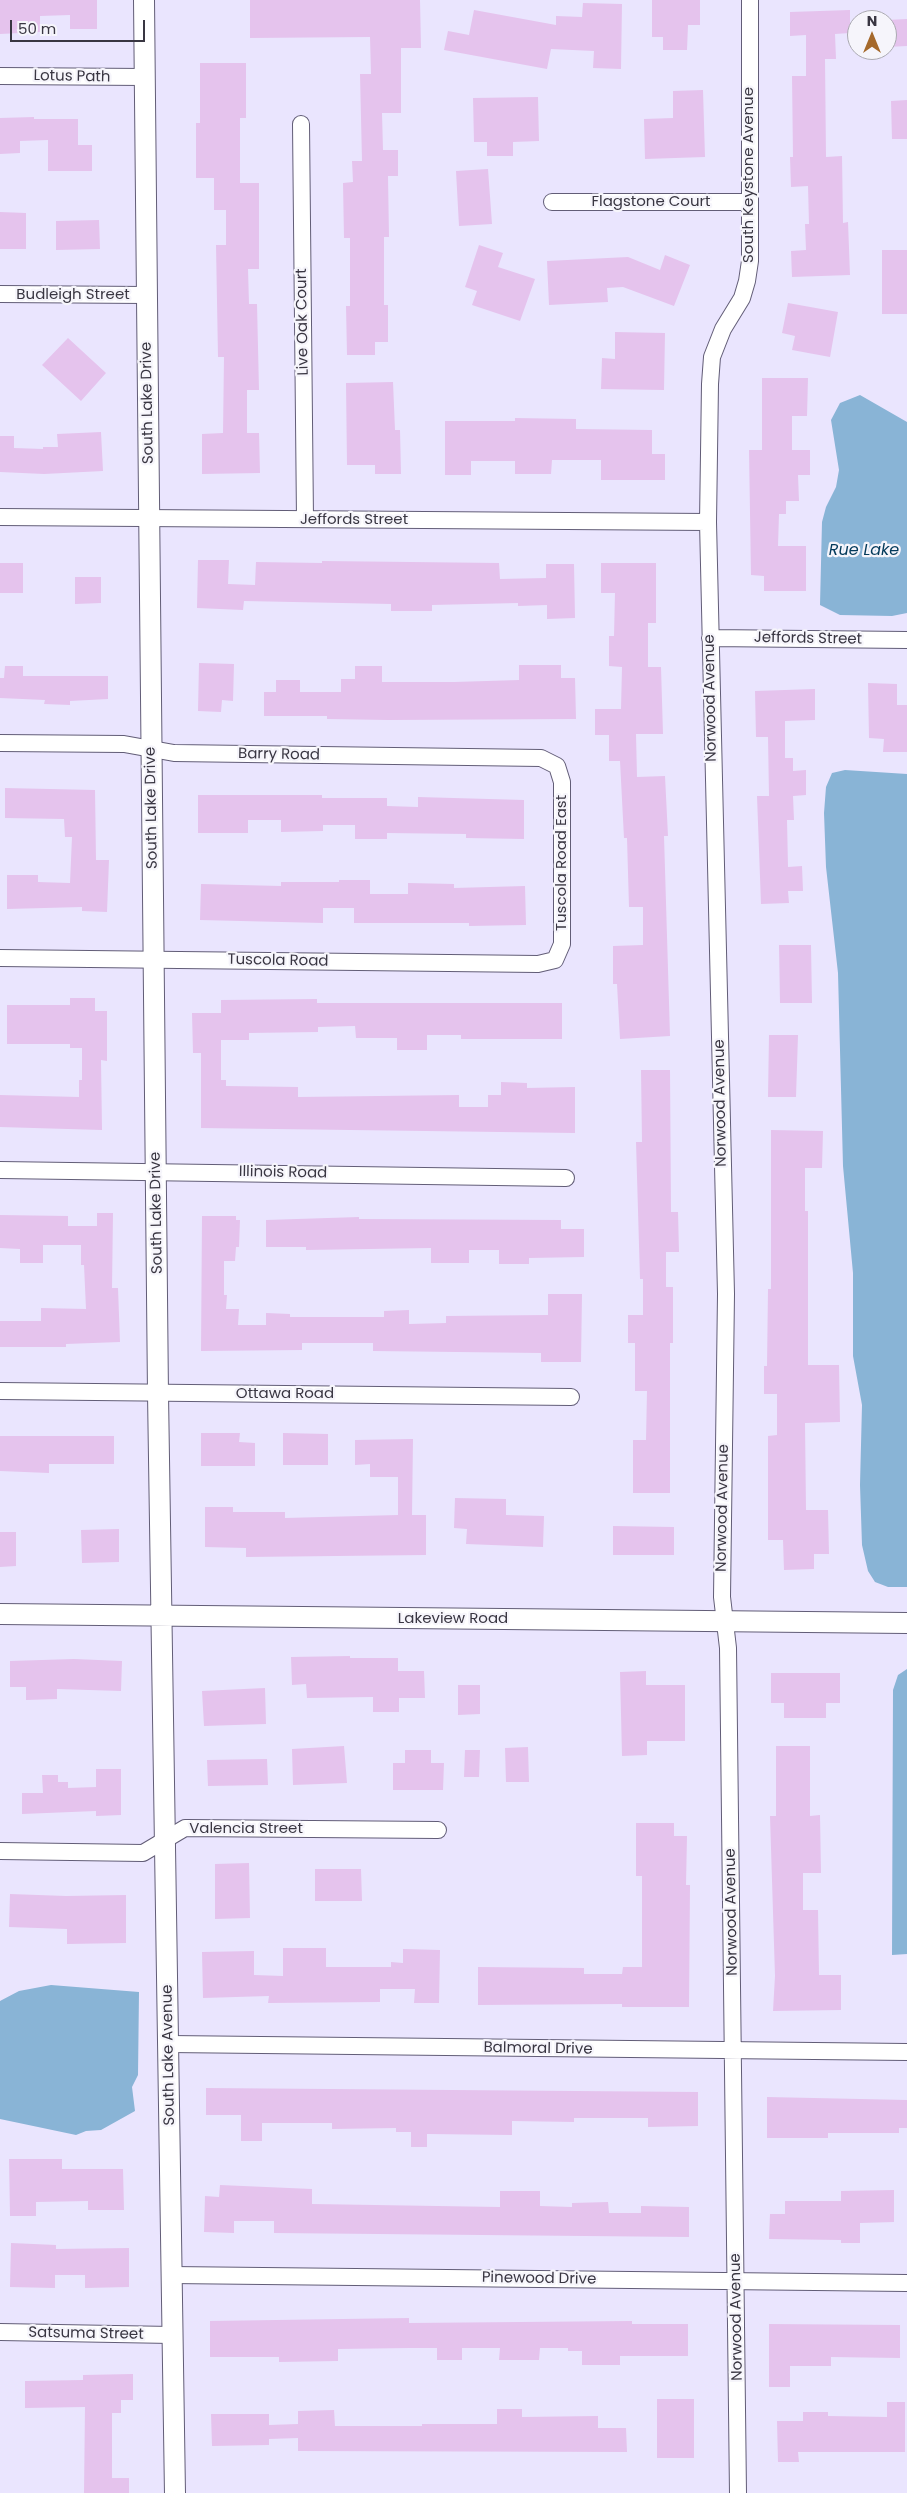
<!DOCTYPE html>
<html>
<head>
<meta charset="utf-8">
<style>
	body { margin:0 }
	#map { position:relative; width:907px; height:2493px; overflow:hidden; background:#eae5fe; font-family:Poppins,sans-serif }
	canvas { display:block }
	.north { position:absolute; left:847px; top:10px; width:50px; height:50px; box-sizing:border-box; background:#f6f5fb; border:1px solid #aaa9b1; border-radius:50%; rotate:0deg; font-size:14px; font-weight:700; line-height:20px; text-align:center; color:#393642 }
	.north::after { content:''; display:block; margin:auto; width:18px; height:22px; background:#a5692c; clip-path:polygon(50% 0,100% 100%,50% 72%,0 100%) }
	.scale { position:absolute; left:10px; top:20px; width:135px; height:22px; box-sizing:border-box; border:2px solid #393642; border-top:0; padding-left:6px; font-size:15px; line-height:18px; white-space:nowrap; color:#393642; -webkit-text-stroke:4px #f6f5fb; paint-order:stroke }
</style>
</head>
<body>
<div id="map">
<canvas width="907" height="2493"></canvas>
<div class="north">N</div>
<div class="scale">50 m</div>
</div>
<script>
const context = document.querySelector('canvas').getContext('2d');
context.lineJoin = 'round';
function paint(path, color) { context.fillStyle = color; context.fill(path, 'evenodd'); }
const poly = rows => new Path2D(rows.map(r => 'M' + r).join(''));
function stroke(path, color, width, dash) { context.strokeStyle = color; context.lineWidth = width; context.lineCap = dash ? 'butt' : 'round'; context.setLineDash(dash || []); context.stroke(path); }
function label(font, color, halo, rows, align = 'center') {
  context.font = font + ' Poppins,sans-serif'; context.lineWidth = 4.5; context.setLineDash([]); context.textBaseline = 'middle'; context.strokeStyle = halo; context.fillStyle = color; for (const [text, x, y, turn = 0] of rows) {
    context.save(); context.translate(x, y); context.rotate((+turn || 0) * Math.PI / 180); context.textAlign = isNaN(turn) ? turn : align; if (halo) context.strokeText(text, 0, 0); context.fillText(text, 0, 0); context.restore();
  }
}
paint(poly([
	[860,395,907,422,907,613,892,616,840,615,820,605,822,522,826,507,836,487,839,470,831,420,840,403],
	[845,770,907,774,907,1587,888,1587,875,1582,868,1571,862,1545,860,1485,862,1405,853,1356,853,1273,843,1166,838,973,826,867,824,813,826,787,832,773],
	[907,1669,907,1954,892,1955,893,1690,898,1675],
	[51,1985,139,1992,138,2075,132,2087,135,2111,101,2130,86,2131,76,2135,0,2119,0,2001,19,1991]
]), '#89b4d6');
paint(poly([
	[0,0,97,0,97,29,70,29,70,15,40,16,40,32,0,34],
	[250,0,420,0,421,48,401,48,401,113,382,113,383,150,398,150,398,176,388,176,389,237,384,237,384,305,388,305,388,342,375,342,375,355,347,355,346,306,350,306,350,238,344,238,343,183,353,182,352,161,362,161,360,74,371,74,370,37,250,38],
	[652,0,700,0,700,25,688,25,687,50,663,50,663,37,652,37],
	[583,3,622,4,621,69,593,68,594,51,551,49,547,69,444,50,448,31,469,35,474,10,556,25,556,16,582,17],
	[850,10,850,33,835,34,836,59,825,59,826,157,842,156,843,223,848,222,850,275,792,277,791,251,806,250,805,224,809,224,808,186,791,187,790,157,793,157,792,76,806,76,806,35,790,36,790,12],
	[907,19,907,46,887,47,887,20],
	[200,63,246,63,246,118,240,118,240,183,259,183,259,269,248,269,249,304,257,304,259,390,247,390,247,433,259,433,260,473,202,474,202,434,223,433,224,357,218,357,216,245,226,245,226,210,214,210,214,178,196,178,196,123,200,123],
	[703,90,705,157,645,159,644,119,673,118,673,91],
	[538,97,539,141,513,142,513,156,487,156,487,142,474,142,473,98],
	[907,100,907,139,892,139,891,101],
	[34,117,34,119,78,119,78,145,92,145,92,171,48,171,48,140,20,141,20,153,0,154,0,118],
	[488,169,492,224,459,226,456,171],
	[0,212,26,213,26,249,0,249],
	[99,220,100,249,56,250,56,221],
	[479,245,503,253,498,267,535,279,520,321,472,305,477,291,465,287],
	[882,250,907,250,907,314,882,314],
	[665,255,690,265,674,306,623,287,607,288,608,302,549,305,547,261,628,257,660,270],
	[788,303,838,312,830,357,792,350,795,336,782,333],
	[615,332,665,333,664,390,601,389,602,358,615,359],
	[68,338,106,373,81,401,42,365],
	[762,378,808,378,807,416,792,416,792,450,810,450,810,475,798,475,799,501,786,501,786,514,779,514,778,546,806,546,806,591,764,591,764,576,751,575,749,450,762,450],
	[393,382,395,430,400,430,401,474,375,474,375,465,347,465,346,383],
	[515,418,576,419,576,429,652,430,652,454,665,454,665,480,601,480,601,460,552,460,551,474,515,474,515,461,471,461,471,475,445,475,445,421,515,421],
	[101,432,103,471,44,474,0,472,0,436,14,436,14,448,43,449,43,447,58,447,57,434],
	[198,560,229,560,228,584,255,585,256,562,322,563,322,561,499,563,500,579,546,578,546,564,574,564,575,618,547,619,547,605,518,606,518,603,432,605,432,611,391,611,391,604,244,601,243,610,197,608],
	[0,563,23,563,23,593,0,593],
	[601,563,656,563,656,623,648,623,648,667,661,667,663,734,636,734,637,777,665,776,668,836,664,836,670,1036,620,1039,617,984,613,984,613,946,643,945,643,907,629,907,627,838,624,838,620,761,609,761,609,735,595,735,595,709,621,709,622,667,609,666,609,636,614,636,615,593,601,593],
	[75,577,101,577,101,603,75,604],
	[199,663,234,664,233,701,222,700,221,712,198,711],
	[519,665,561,665,561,678,575,678,576,719,388,720,327,719,327,716,264,716,264,692,276,692,276,680,300,680,300,692,341,692,341,679,355,679,355,666,382,666,382,682,454,682,519,680],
	[5,666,23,666,23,676,108,676,108,699,70,701,70,705,44,704,45,700,0,698,0,678,4,678],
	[868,683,897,684,897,705,907,705,907,752,883,752,884,739,869,738],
	[815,689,815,720,785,721,785,758,793,758,793,771,806,770,806,795,793,796,794,820,787,820,788,867,802,866,803,891,788,891,789,903,761,904,757,796,769,796,768,737,756,737,755,691],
	[5,788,95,790,96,860,109,860,107,912,82,911,82,907,7,909,7,875,38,875,38,882,70,883,72,837,65,837,64,819,5,818],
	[198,795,322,795,322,798,387,798,387,806,418,807,418,797,524,800,524,839,466,838,466,834,387,833,387,839,355,839,355,825,323,825,323,831,281,832,281,820,248,820,248,833,198,833],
	[339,880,370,880,370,894,408,894,408,883,454,884,454,888,525,886,526,925,469,926,469,923,354,923,354,908,323,908,323,923,200,920,201,884,281,886,281,882,339,882],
	[779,945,811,945,812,1003,780,1003],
	[70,998,95,998,95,1011,107,1011,107,1061,101,1060,102,1130,0,1127,0,1095,79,1097,79,1080,82,1080,82,1048,70,1048,70,1044,7,1044,7,1005,70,1005],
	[317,999,317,1003,562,1003,562,1039,461,1039,461,1035,427,1035,427,1050,397,1050,397,1038,356,1038,355,1026,318,1027,318,1032,249,1033,249,1040,221,1040,221,1080,226,1080,226,1086,298,1087,298,1097,459,1095,459,1107,488,1107,488,1095,501,1095,501,1082,527,1083,527,1088,575,1087,575,1133,201,1128,201,1053,193,1053,192,1013,221,1013,221,1000],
	[769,1035,798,1035,796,1097,768,1097],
	[641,1070,670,1070,671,1212,678,1212,679,1252,666,1252,666,1287,673,1287,673,1343,670,1343,670,1493,633,1493,633,1440,646,1440,647,1391,635,1391,635,1343,628,1343,628,1315,643,1315,643,1279,640,1279,636,1142,642,1142],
	[771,1130,823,1131,822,1168,805,1168,805,1211,808,1211,808,1365,839,1365,840,1422,805,1423,806,1510,828,1510,829,1554,814,1554,814,1569,784,1570,783,1540,768,1540,768,1436,777,1435,777,1394,764,1394,764,1366,767,1366,768,1289,771,1289],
	[97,1213,113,1213,112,1288,118,1288,120,1342,66,1344,66,1347,0,1347,0,1321,41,1321,41,1308,86,1309,84,1265,81,1265,81,1245,43,1245,43,1263,20,1263,20,1249,0,1248,0,1215,68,1216,68,1226,97,1226],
	[202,1216,236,1216,236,1220,240,1220,239,1247,236,1247,235,1261,224,1261,224,1295,227,1295,226,1309,239,1309,238,1325,266,1325,266,1313,290,1314,290,1317,384,1317,384,1311,409,1310,409,1324,446,1323,446,1316,548,1315,548,1294,582,1294,581,1362,541,1362,541,1353,373,1351,373,1343,302,1343,302,1350,201,1351],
	[359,1217,359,1219,561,1220,561,1229,584,1229,584,1257,529,1258,529,1264,499,1264,499,1250,469,1250,469,1263,431,1263,431,1248,306,1250,306,1247,266,1247,266,1220],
	[201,1433,240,1433,239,1442,255,1443,255,1466,201,1466],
	[283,1433,328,1434,328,1465,283,1465],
	[0,1436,114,1436,114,1464,49,1464,49,1473,0,1471],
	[413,1439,412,1515,426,1515,426,1555,246,1557,246,1548,205,1547,205,1507,233,1507,233,1512,285,1512,285,1518,398,1515,398,1477,370,1477,370,1464,355,1465,355,1440],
	[455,1498,506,1499,506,1515,544,1516,543,1547,466,1544,467,1529,454,1528],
	[613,1526,674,1527,674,1555,613,1555],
	[119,1529,119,1562,82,1563,81,1530],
	[0,1532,16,1532,16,1566,0,1567],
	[350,1656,350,1658,398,1658,398,1671,424,1671,425,1698,399,1698,399,1712,373,1712,373,1697,307,1698,306,1684,292,1685,291,1657],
	[74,1659,122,1661,121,1691,57,1689,57,1699,26,1700,26,1687,10,1687,10,1661],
	[646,1671,646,1685,685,1685,685,1741,647,1741,647,1755,622,1756,620,1672],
	[771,1673,840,1673,840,1703,826,1703,826,1718,784,1718,784,1703,771,1703],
	[458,1685,480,1685,480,1714,458,1715],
	[265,1688,266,1724,204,1726,202,1691],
	[344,1746,347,1783,293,1785,292,1749],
	[776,1746,810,1746,810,1816,820,1815,821,1873,803,1873,803,1910,818,1910,819,1975,841,1975,841,2010,773,2011,775,1976,770,1816,776,1816],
	[528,1747,529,1782,506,1782,505,1748],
	[405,1750,431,1750,431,1763,444,1763,443,1790,393,1790,393,1763,405,1763],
	[465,1750,480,1750,479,1777,464,1777],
	[267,1759,268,1785,208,1786,207,1760],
	[96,1769,121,1769,121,1815,96,1816,96,1811,22,1814,22,1793,43,1793,42,1775,58,1775,58,1782,68,1782,68,1788,96,1787],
	[636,1823,674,1823,674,1836,687,1836,686,1885,690,1885,689,2007,622,2007,622,2004,478,2005,478,1967,584,1968,584,1974,622,1974,623,1967,642,1967,642,1876,636,1876],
	[249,1863,250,1918,215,1919,215,1864],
	[315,1869,361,1869,362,1901,315,1901],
	[10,1894,66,1896,126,1895,126,1943,67,1944,67,1929,9,1927],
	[283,1948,326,1948,326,1967,391,1967,391,1962,403,1963,403,1949,440,1950,439,2003,414,2003,415,1989,380,1989,380,2002,268,2003,269,1996,203,1998,202,1952,254,1951,254,1975,283,1976],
	[206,2088,698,2092,698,2126,648,2127,648,2118,574,2118,574,2122,512,2121,512,2135,427,2134,427,2147,411,2147,411,2132,396,2132,396,2128,332,2129,332,2123,262,2123,262,2141,241,2141,241,2115,206,2115],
	[767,2097,907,2100,907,2128,899,2128,899,2133,828,2133,828,2138,767,2138],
	[9,2159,62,2159,62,2169,123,2169,124,2210,88,2210,88,2201,36,2202,36,2216,10,2216],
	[220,2185,312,2189,312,2204,500,2207,500,2191,540,2191,540,2206,572,2207,572,2203,608,2202,609,2213,641,2213,641,2206,689,2207,689,2237,274,2233,274,2221,234,2221,234,2233,204,2232,205,2196,219,2197],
	[894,2190,894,2222,860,2223,860,2243,841,2243,841,2240,769,2239,770,2214,785,2214,785,2201,841,2201,841,2191],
	[11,2243,56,2245,56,2249,129,2248,129,2287,85,2288,85,2275,55,2275,55,2288,10,2287],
	[409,2318,409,2323,632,2321,632,2324,688,2324,688,2356,620,2356,620,2365,582,2365,582,2351,568,2351,568,2348,540,2348,539,2360,499,2360,500,2348,462,2348,462,2360,437,2360,437,2348,409,2348,338,2349,338,2361,279,2362,279,2357,210,2357,210,2321],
	[769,2324,900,2325,900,2358,831,2357,831,2366,790,2366,790,2387,769,2387],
	[133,2374,133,2400,121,2400,121,2413,112,2413,112,2478,129,2478,129,2493,84,2493,85,2407,25,2408,25,2381,83,2380,83,2375],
	[657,2399,694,2399,694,2458,657,2458],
	[887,2402,905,2402,905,2452,798,2452,799,2462,778,2462,777,2421,803,2421,803,2412,828,2412,828,2416,887,2417],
	[497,2409,522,2409,522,2417,598,2416,598,2428,626,2428,627,2452,298,2451,298,2438,269,2439,269,2445,212,2446,211,2414,269,2414,269,2425,298,2424,298,2411,334,2410,335,2426,422,2426,422,2424,497,2424]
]), '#e5c3ed');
const minor = poly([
	[0,76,145,77],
	[301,124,305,519],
	[552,202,750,202],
	[0,294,146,295],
	[0,517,708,522],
	[710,638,907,640],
	[0,743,124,744,174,753,541,758,557,766,562,782,562,944,555,960,538,964,0,958],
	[0,1170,566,1178],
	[0,1391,571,1397],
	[0,1851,143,1853,185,1828,438,1830],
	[169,2044,907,2052],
	[171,2275,907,2283],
	[0,2332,172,2335],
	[738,2493,728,1648,722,1597,726,1294,708,522,710,384,712,357,723,329,742,298,747,281,750,261,750,0]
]);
const tertiary = poly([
	[144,0,158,1394,175,2493],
	[0,1614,907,1623]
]);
stroke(minor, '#625d77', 18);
stroke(tertiary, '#625d77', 22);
stroke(minor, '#fff', 16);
stroke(tertiary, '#fff', 20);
label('15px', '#393642', '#f6f5fb', [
	["Lotus Path",72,77,1],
	["South Keystone Avenue",749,175,-90],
	["Flagstone Court",651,202],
	["Budleigh Street",73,295],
	["Live Oak Court",303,322,-91],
	["South Lake Drive",148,403,-91],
	["Jeffords Street",354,520],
	["Jeffords Street",808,639,1],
	["Norwood Avenue",711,698,-91],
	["Barry Road",279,755,1],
	["South Lake Drive",152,808,-91],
	["Tuscola Road East",562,863,-90],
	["Tuscola Road",278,961,1],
	["Norwood Avenue",721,1103,-91],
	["Illinois Road",283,1173,1],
	["South Lake Drive",157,1213,-91],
	["Ottawa Road",285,1394],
	["Norwood Avenue",723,1508,-89],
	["Lakeview Road",453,1619],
	["Valencia Street",246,1829],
	["Norwood Avenue",732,1912,-91],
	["Balmoral Drive",538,2049,1],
	["South Lake Avenue",169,2055,-91],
	["Pinewood Drive",539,2279,1],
	["Norwood Avenue",737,2317,-91],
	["Satsuma Street",86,2334,1]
]);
label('italic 16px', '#033a5b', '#f6f5fb', [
	["Rue Lake",864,551]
]);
</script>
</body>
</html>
